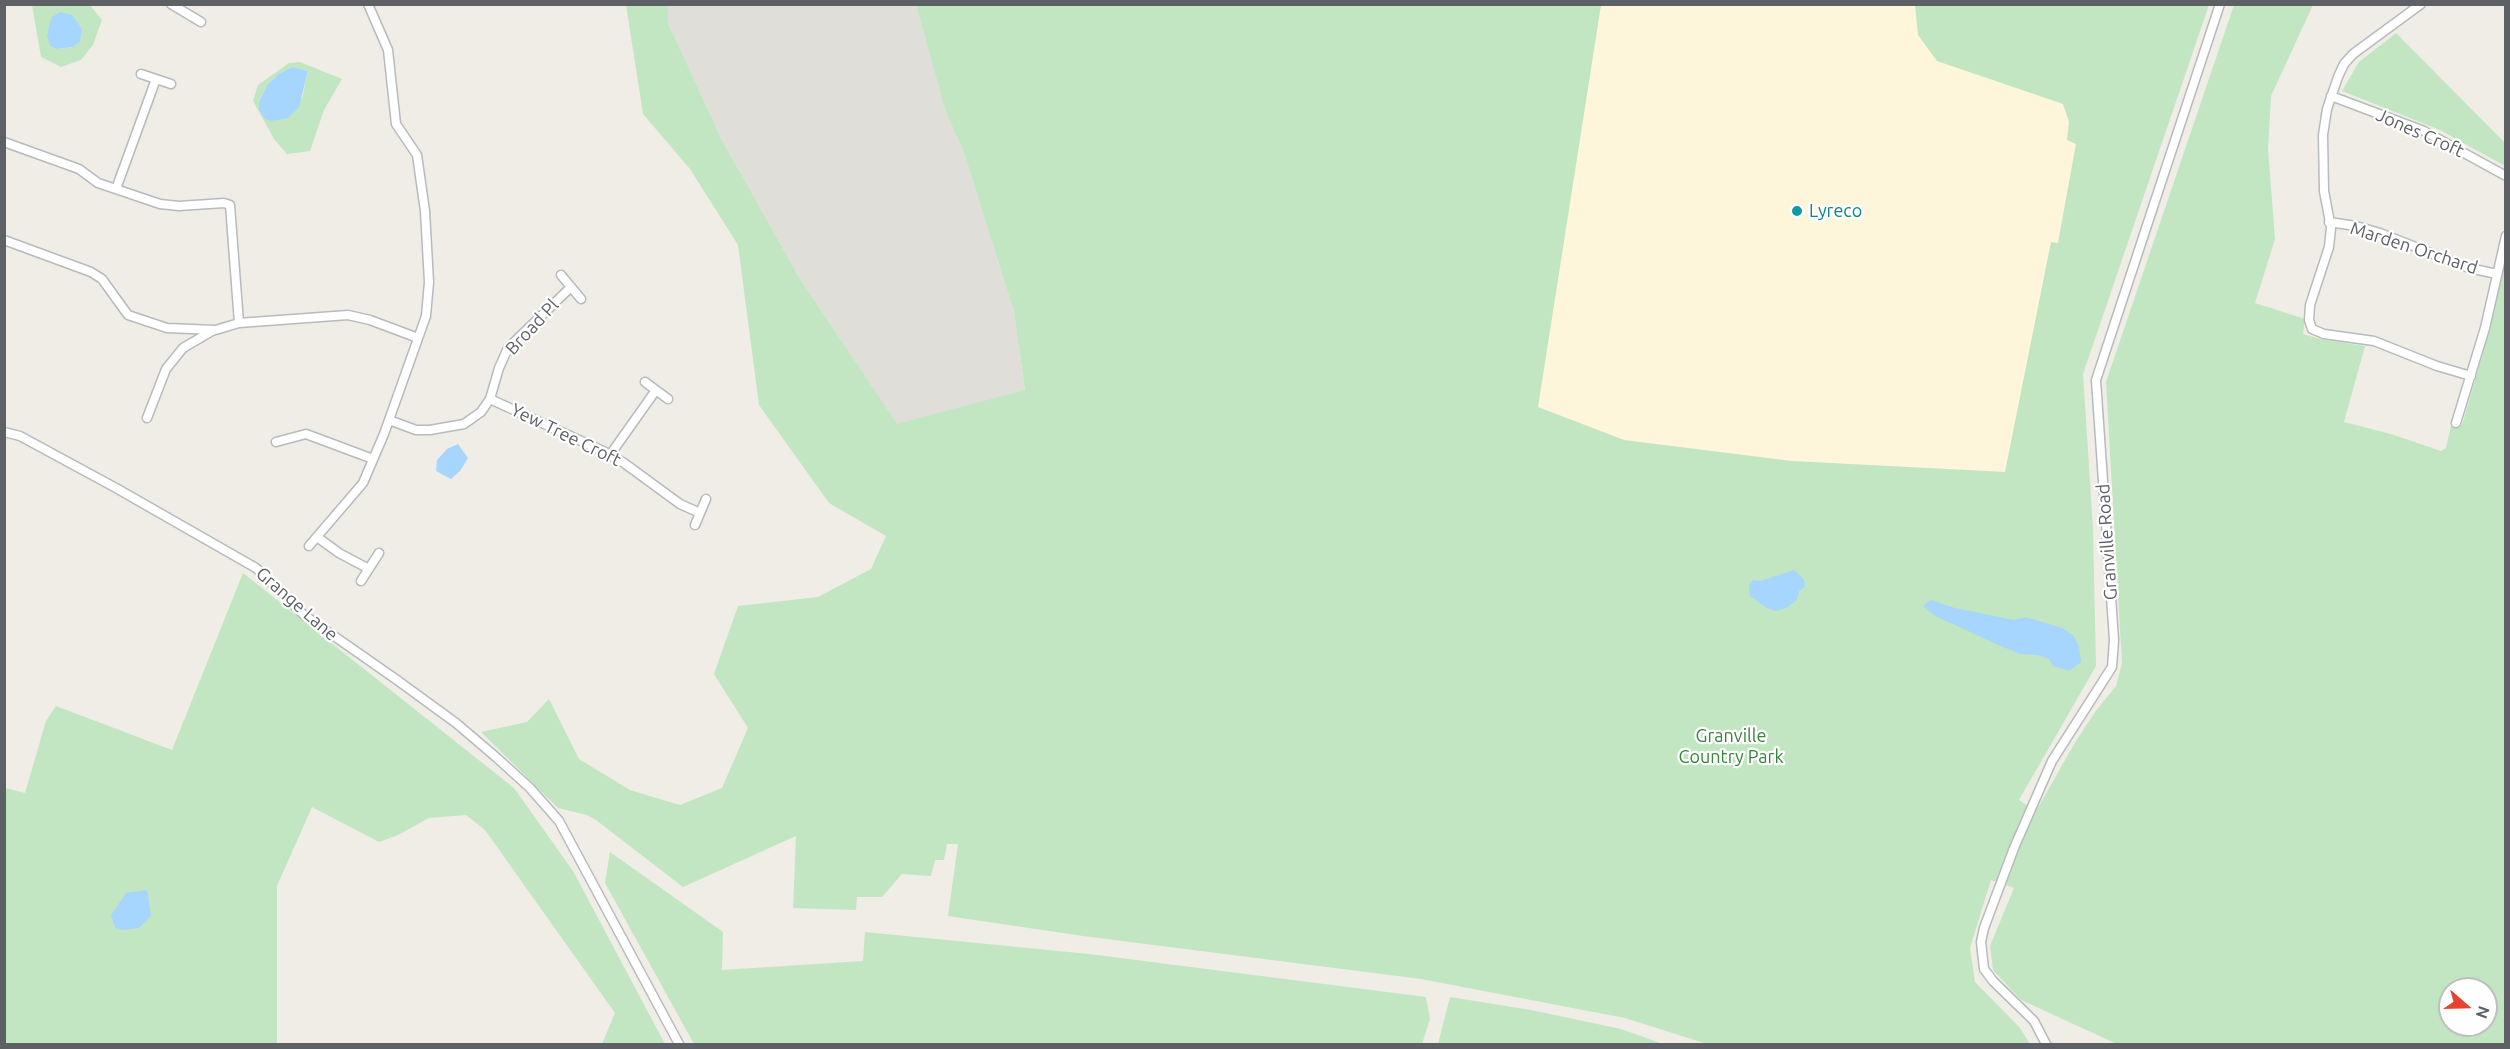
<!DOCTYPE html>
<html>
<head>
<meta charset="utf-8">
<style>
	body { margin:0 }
	#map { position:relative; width:2510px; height:1049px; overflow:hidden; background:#efede5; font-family:Ubuntu,sans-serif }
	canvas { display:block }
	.frame { position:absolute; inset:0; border:6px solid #5d6065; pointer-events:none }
	.north { position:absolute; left:2438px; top:977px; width:60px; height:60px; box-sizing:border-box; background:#fff; border:2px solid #bebfc1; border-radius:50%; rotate:110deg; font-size:16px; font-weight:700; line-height:24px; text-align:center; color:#5d6065 }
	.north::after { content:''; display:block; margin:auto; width:21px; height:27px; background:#e64433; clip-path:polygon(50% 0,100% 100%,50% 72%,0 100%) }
</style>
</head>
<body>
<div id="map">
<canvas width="2510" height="1049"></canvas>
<div class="frame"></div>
<div class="north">N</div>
</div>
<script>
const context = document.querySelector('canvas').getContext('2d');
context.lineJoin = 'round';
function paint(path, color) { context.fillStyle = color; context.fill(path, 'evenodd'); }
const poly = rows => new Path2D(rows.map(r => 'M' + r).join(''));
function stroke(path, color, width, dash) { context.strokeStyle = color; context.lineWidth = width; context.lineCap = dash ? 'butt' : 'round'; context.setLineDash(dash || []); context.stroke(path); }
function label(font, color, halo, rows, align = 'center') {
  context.font = font + ' Ubuntu,sans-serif'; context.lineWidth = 4.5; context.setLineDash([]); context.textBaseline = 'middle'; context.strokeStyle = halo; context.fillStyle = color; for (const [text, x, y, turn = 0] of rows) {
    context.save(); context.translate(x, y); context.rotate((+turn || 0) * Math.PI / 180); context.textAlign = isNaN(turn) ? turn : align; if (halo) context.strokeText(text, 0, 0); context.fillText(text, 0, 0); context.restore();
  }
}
paint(poly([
	[1601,5,2178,5,2069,122,2067,140,2076,144,2058,243,2051,243,2006,472,1792,461,1624,440,1538,407]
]), '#fdf6db');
paint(poly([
	[668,5,916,5,945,110,964,153,1014,312,1025,391,897,425,800,279,721,138,668,23]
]), '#e0ded9');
paint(poly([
	[32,5,90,5,102,20,93,45,81,60,61,67,41,57],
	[47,37,73,47,57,49,50,46],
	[626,5,668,5,668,23,721,138,800,279,897,424,1025,390,1014,312,964,153,945,110,916,5,1601,5,1538,407,1624,440,1792,461,2005,472,2051,242,2058,243,2076,144,2067,140,2069,122,2063,104,1937,61,1918,35,1915,5,2209,5,2083,374,2093,529,2096,666,2019,800,2036,811,2076,741,2095,712,2116,686,2122,663,2106,382,2234,5,2313,5,2271,96,2268,149,2275,239,2255,303,2305,319,2303,334,2320,339,2365,346,2344,422,2391,434,2441,451,2446,448,2452,421,2462,425,2489,332,2505,259,2505,1044,2117,1044,2021,1000,1993,970,1990,946,2014,888,1991,880,1970,948,1975,982,2020,1028,2030,1044,1707,1044,1625,1018,1421,979,1083,936,948,916,958,844,947,844,944,860,935,860,931,876,902,874,882,897,857,897,856,910,793,908,796,836,683,887,596,820,587,815,558,808,481,732,527,722,549,699,579,759,630,790,680,805,722,788,748,728,714,674,738,606,818,597,871,569,886,536,829,503,759,405,738,245,690,169,643,114],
	[2450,989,2486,989,2486,1025,2450,1025],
	[2396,33,2505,143,2505,166,2440,130,2342,91,2359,62],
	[300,62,342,79,324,110,310,151,287,154,274,139,253,101,258,85,289,63],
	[293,67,308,71,302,99,259,102,267,85,278,74],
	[243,573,514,788,573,871,665,1044,602,1044,615,1013,485,830,466,815,429,818,398,835,379,842,312,807,277,886,277,1044,5,1044,5,788,25,793,46,721,56,706,172,750],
	[610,852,723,932,722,970,863,961,865,932,1089,954,1426,997,1430,1019,1422,1044,694,1044,605,883],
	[1450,997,1531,1010,1621,1029,1663,1044,1438,1044]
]), '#c2e6c2');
paint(poly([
	[60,12,72,15,82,29,80,41,73,47,57,49,50,46,47,37,49,26,52,17],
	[293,67,308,71,299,107,288,118,271,121,265,119,259,110,259,102,267,85,278,74],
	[458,444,468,458,460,471,451,479,436,471,437,460,447,449],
	[1794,570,1804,579,1805,587,1799,591,1797,600,1786,608,1776,611,1767,608,1750,596,1749,585,1753,580,1760,581],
	[1931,600,1955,608,2014,620,2026,617,2062,628,2074,636,2079,647,2081,662,2069,671,2053,666,2049,659,2037,655,2020,654,2003,647,1935,616,1923,606],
	[147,890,151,916,139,928,123,930,115,928,111,915,126,893]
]), '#a6d6fd');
const minor = poly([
	[171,4,201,22],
	[2421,4,2353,54,2344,64,2338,77,2327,109,2323,135,2324,191,2331,228,2329,247,2310,305,2309,320,2312,329,2324,334,2374,341,2437,366,2471,376],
	[141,74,171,84],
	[2331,96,2424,131,2506,176],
	[4,142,79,169,98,183,160,204,179,206,224,203,230,205,239,323],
	[116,189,156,79],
	[2329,222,2356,226,2380,233,2469,268,2497,274],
	[4,240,91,272,102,279,128,315,167,328,215,330],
	[561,275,581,299],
	[645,382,668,399],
	[490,399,605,452,624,463,680,504,700,513],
	[147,418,166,369,183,348,212,331,239,323,348,315,370,320,418,338],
	[389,420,416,430,430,430,464,424,481,412,490,399,499,368,508,348,571,287],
	[2456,423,2485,328,2506,236],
	[4,432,20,436,116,488,256,568,304,615,397,680,456,723,497,758,530,788,559,821,679,1044],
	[276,442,306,434,373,459],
	[610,455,656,390],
	[695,525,706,499],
	[317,537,339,553,369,569],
	[309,546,363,483,384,434,426,316,429,282,425,211,417,155,396,124,388,50,368,4],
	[361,581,379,553],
	[2046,1044,2034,1021,1993,981,1984,969,1981,942,1984,928,2014,848,2052,761,2112,667,2114,640,2096,380,2220,4]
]);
stroke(minor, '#b7babe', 11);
stroke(minor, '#fff', 8);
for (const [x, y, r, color] of [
	[1797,211,6,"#0f9aa8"]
]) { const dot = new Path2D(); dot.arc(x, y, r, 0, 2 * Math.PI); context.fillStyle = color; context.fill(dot); stroke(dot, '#fff', 2); }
label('18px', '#5d6065', '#fff', [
	["Jones Croft",2420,133,24],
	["Marden Orchard",2414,248,18],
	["Broad Pl",532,327,-47],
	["Yew Tree Croft",566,435,26],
	["Granville Road",2107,542,-94],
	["Grange Lane",297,604,41]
]);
label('18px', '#0d838f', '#fff', [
	["Lyreco",1809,211]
], 'left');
label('18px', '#36833b', '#fff', [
	["Granville",1731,736],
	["Country Park",1731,757]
]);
</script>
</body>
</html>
